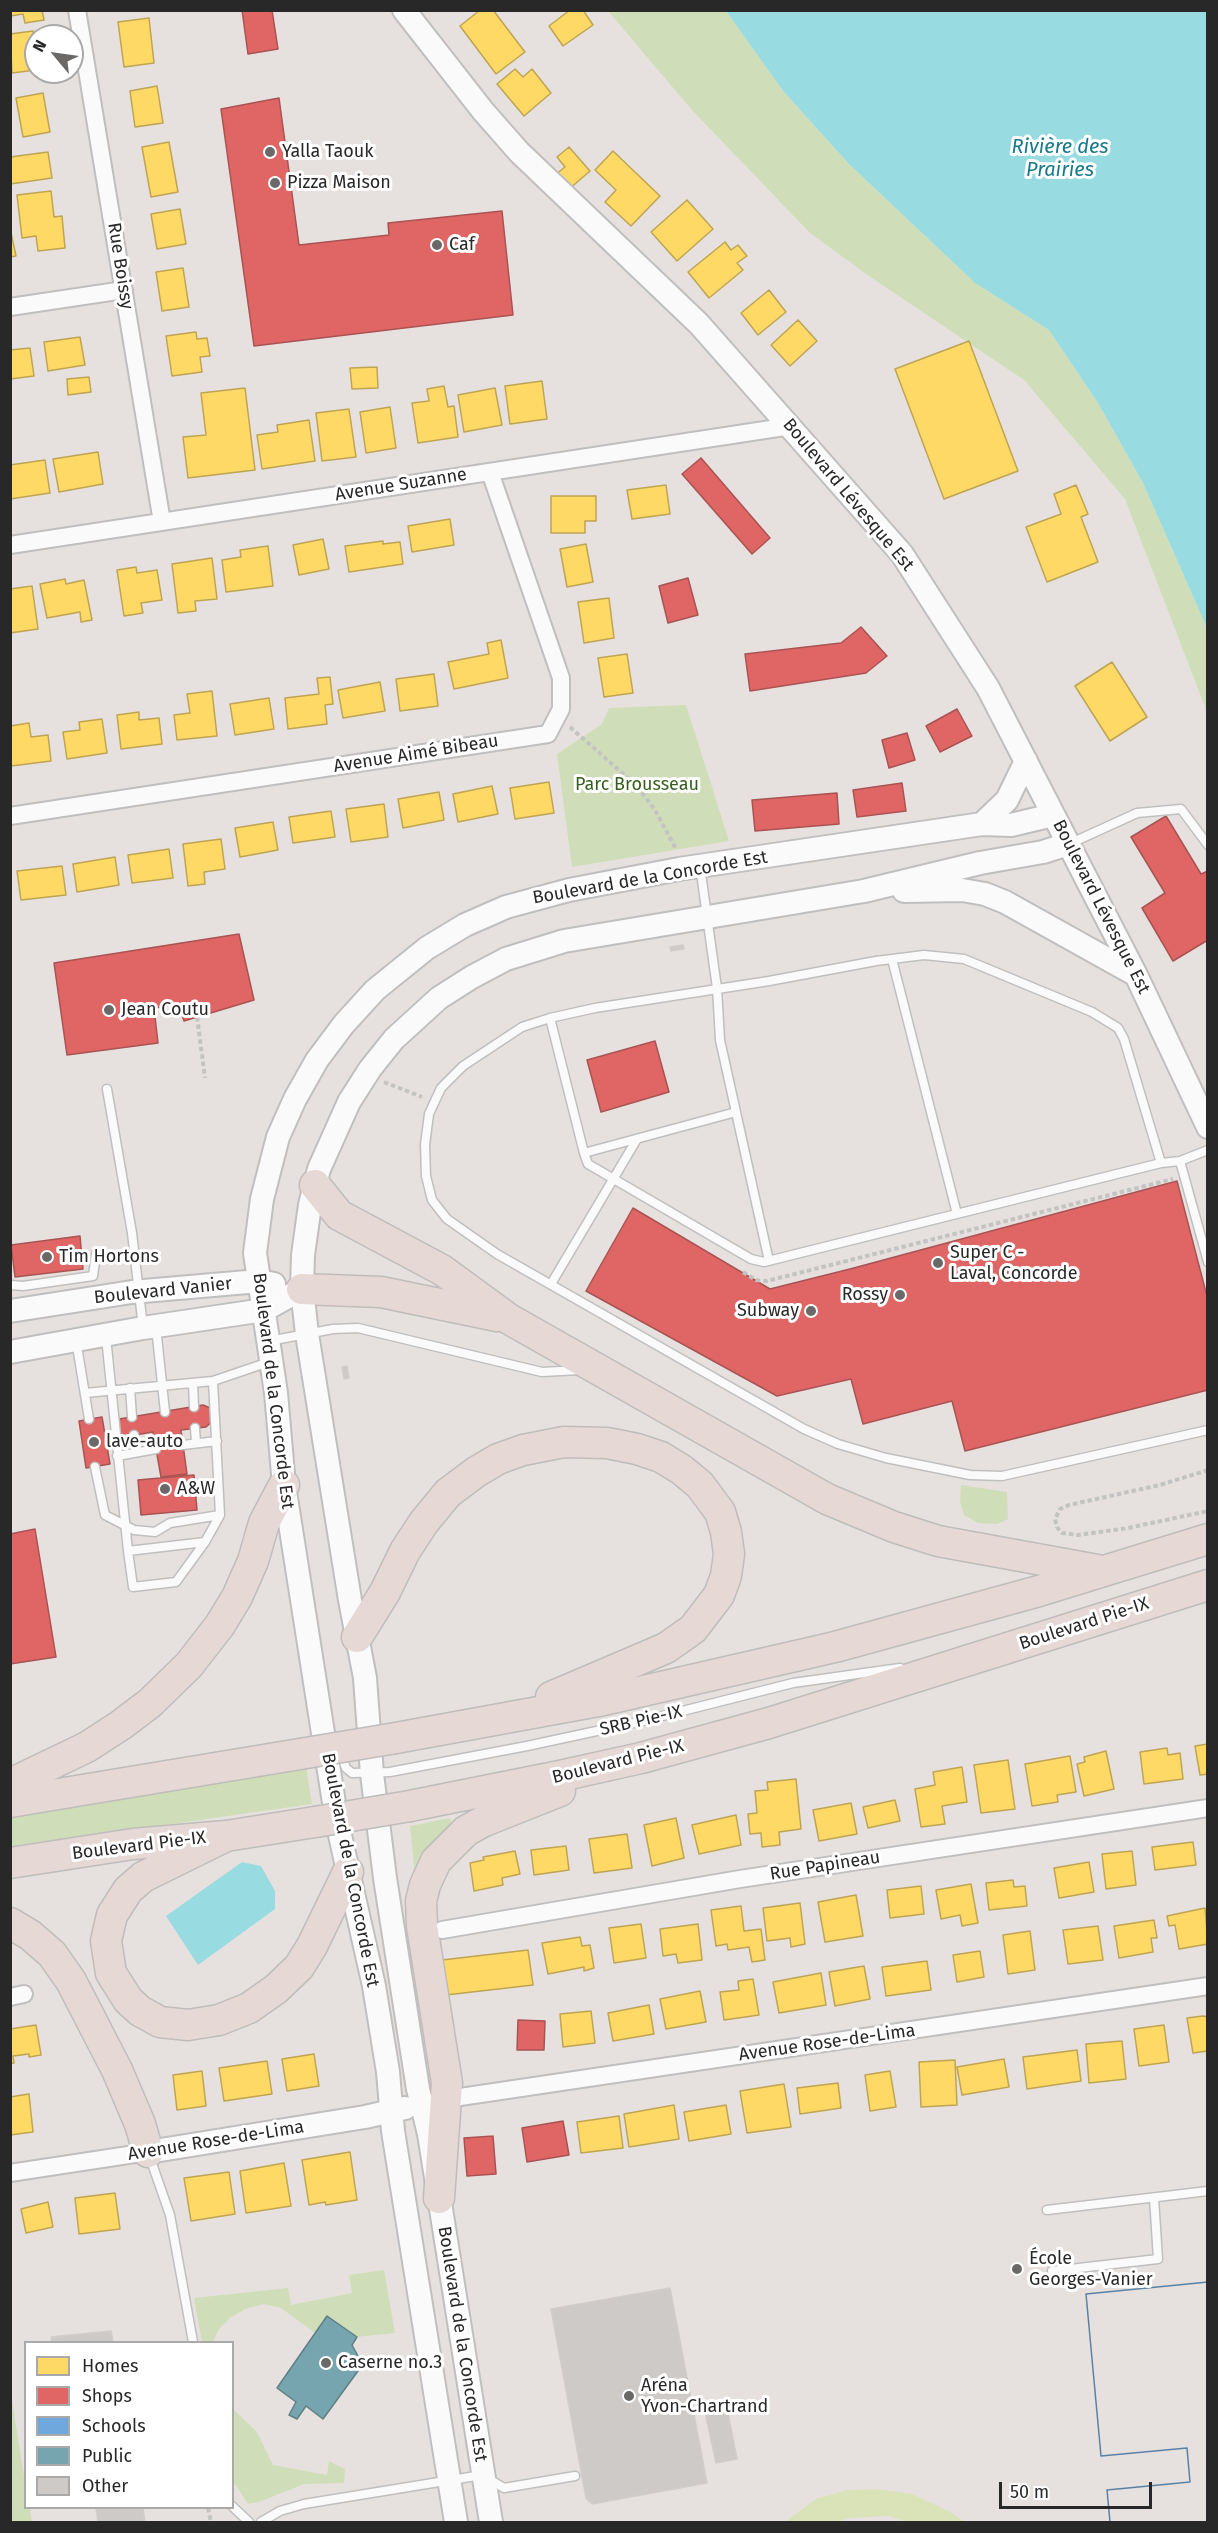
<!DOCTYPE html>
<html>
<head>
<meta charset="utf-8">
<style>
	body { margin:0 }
	#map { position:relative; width:1218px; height:2533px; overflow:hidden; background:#e6e1de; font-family:"Fira Sans",sans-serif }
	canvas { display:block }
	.frame { position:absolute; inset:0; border:12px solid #282828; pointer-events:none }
	.legend { position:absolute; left:24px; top:2341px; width:210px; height:168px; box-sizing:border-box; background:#fff; border:2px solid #a9a9a9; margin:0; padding:8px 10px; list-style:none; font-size:18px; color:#282828 }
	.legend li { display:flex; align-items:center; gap:12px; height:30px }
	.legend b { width:30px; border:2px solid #a9a9a9 }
	.north { position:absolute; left:24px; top:24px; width:60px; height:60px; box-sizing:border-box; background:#fff; border:2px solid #a9a9a9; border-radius:50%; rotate:299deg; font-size:16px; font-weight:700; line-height:24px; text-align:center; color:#282828 }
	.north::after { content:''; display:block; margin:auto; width:21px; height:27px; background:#6a6968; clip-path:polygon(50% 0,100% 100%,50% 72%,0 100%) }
	.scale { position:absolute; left:999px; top:2482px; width:153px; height:27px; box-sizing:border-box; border:3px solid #282828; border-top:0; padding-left:8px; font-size:18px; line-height:21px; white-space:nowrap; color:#282828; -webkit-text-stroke:4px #fff; paint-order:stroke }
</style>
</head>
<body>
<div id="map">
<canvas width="1218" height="2533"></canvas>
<div class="frame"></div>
<ul class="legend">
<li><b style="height:16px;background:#ffd966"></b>Homes</li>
<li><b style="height:16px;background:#e06666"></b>Shops</li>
<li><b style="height:16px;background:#6fa8dc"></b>Schools</li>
<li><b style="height:16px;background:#76a5af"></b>Public</li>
<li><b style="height:16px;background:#cdcac7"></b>Other</li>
</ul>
<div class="north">N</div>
<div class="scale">50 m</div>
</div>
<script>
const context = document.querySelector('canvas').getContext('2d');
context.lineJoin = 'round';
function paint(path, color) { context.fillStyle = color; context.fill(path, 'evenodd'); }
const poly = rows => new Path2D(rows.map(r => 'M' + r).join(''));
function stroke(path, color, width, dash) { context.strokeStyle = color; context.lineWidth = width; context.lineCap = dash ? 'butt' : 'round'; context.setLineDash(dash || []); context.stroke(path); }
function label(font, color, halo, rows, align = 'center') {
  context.font = font + ' "Fira Sans",sans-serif'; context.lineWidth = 6; context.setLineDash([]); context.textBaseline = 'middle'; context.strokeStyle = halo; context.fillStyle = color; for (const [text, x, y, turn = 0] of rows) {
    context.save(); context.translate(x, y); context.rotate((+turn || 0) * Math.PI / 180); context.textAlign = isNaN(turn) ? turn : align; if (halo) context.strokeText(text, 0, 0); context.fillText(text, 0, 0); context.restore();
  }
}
paint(poly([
	[608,11,726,11,784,92,849,164,975,283,1049,330,1098,403,1143,483,1207,628,1207,712,1125,499,1024,380,866,274,809,232,692,110],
	[686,705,729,841,572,867,557,754,602,724,609,708],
	[961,1485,1007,1492,1008,1519,997,1524,978,1523,964,1515,960,1501],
	[306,1767,312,1804,11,1847,11,1818],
	[450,1818,453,1830,415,1876,410,1826],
	[384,2270,395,2333,357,2337,327,2317,315,2333,281,2308,264,2304,245,2309,230,2318,219,2329,213,2342,202,2342,194,2298,288,2288,291,2305,352,2293,349,2275],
	[10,2388,25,2482,26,2508,30,2508,32,2522,11,2522],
	[233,2409,257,2432,273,2465,327,2475,329,2461,345,2469,344,2483,304,2484,259,2502,248,2504,233,2481]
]), '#cfdeb9');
paint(poly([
	[877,2489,912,2494,948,2511,965,2522,908,2522,889,2516,849,2518,837,2522,785,2522,816,2499,847,2490]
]), '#dae2b8');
paint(poly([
	[726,11,1207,11,1207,628,1143,483,1098,403,1049,330,975,283,849,164,784,92],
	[242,1862,261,1866,275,1891,275,1909,198,1965,166,1916]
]), '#98dce2');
const homes = poly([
	[10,10,42,10,44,20,25,23,23,14,10,16,10,10],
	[480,10,493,10,525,52,496,74,460,26,480,10],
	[570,10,583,10,593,25,563,46,549,26,570,10],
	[149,18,154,63,124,67,118,22,149,18],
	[33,31,36,70,12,73,10,34,33,31],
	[515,69,523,77,532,69,551,93,524,116,497,84,515,69],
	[157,86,163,123,135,127,130,91,157,86],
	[43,93,50,132,23,137,16,98,43,93],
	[169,142,178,192,151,197,142,147,169,142],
	[569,147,590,171,568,190,555,175,565,167,557,157,569,147],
	[613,151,660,196,631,226,605,202,616,190,595,170,613,151],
	[48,152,52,178,10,184,10,157,48,152],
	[51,191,54,217,62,216,65,248,38,251,36,236,22,238,17,195,51,191],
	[687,200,713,229,677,261,651,232,687,200],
	[180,209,186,244,157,249,151,214,180,209],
	[10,228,16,256,10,257,10,228],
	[725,242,731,250,738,245,747,256,737,263,743,270,709,298,688,272,725,242],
	[183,268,189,307,162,311,156,272,183,268],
	[769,290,786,312,758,335,741,313,769,290],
	[798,320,817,341,790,366,771,345,798,320],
	[196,332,197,339,207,338,210,356,200,357,202,372,172,376,166,336,196,332],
	[80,337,85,365,48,371,44,342,80,337],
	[969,341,1018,471,944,499,895,369,969,341],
	[30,348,34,376,10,379,10,350,30,348],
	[377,367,378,388,352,389,350,368,377,367],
	[89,377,91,392,68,395,67,379,89,377],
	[542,381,547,419,510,424,505,386,542,381],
	[444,386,448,407,454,406,458,437,418,443,412,403,429,401,427,389,444,386],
	[245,388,255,470,188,478,183,437,206,435,201,393,245,388],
	[495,388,502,425,464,432,458,395,495,388],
	[390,407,396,448,366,453,360,412,390,407],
	[349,409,356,457,322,461,316,413,349,409],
	[309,420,315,461,262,469,257,435,278,432,277,425,309,420],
	[98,452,103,484,59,492,53,459,98,452],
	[45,460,50,493,10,499,10,465,45,460],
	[666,485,670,514,632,519,627,490,666,485],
	[1076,485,1088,514,1081,517,1098,562,1047,582,1026,527,1061,514,1054,494,1076,485],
	[551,496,596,496,596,521,585,521,585,533,551,533,551,496],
	[450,519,454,545,412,552,408,526,450,519],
	[323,539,329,569,299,575,293,545,323,539],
	[383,541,383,544,400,542,403,564,349,572,345,546,383,541],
	[586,544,593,582,567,587,560,549,586,544],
	[268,546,273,586,226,592,222,560,241,557,240,550,268,546],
	[212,558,217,599,195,601,196,611,178,613,172,564,212,558],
	[136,567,137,573,157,570,162,600,141,603,143,613,124,616,117,570,136,567],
	[65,579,66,584,84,580,92,620,81,622,80,612,47,618,40,584,65,579],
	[32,586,38,629,10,633,10,589,32,586],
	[609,598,614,638,584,643,578,602,609,598],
	[501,640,508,678,454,689,448,662,489,654,487,643,501,640],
	[627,654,633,693,604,697,598,658,627,654],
	[1112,662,1147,717,1110,741,1075,686,1112,662],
	[434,674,438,706,400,711,396,679,434,674],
	[330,677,333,704,325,705,327,724,288,729,285,698,319,694,317,678,330,677],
	[380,682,385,711,343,718,338,690,380,682],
	[212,691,217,736,177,740,174,715,190,713,187,694,212,691],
	[269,698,274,729,235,735,230,704,269,698],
	[139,712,139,720,159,718,162,744,121,749,117,715,139,712],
	[102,719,107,753,67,759,63,732,80,730,79,722,102,719],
	[29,723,31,737,48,735,51,761,11,766,10,726,29,723],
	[549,782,554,813,515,819,510,788,549,782],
	[492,786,498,814,458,822,453,794,492,786],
	[439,792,444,820,403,828,398,799,439,792],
	[384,804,388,837,351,842,346,809,384,804],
	[331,811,335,837,293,843,289,817,331,811],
	[273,822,278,850,240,857,235,828,273,822],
	[221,839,225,869,204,872,205,884,188,886,183,844,221,839],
	[169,849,173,878,132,883,128,855,169,849],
	[115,857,119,885,77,892,73,864,115,857],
	[62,866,66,895,21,900,17,871,62,866],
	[1208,1744,1208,1774,1200,1775,1195,1746,1208,1744],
	[1167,1748,1168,1755,1180,1753,1183,1779,1144,1784,1140,1752,1167,1748],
	[1106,1751,1114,1789,1084,1796,1077,1764,1085,1762,1084,1757,1106,1751],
	[1070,1756,1076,1792,1057,1795,1058,1802,1032,1806,1025,1764,1070,1756],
	[1008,1760,1015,1809,981,1813,974,1765,1008,1760],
	[962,1767,967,1802,942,1806,945,1824,921,1827,915,1789,935,1785,933,1772,962,1767],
	[796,1779,801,1829,779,1832,780,1845,762,1847,761,1833,750,1834,748,1814,757,1813,755,1791,768,1790,767,1782,796,1779],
	[895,1800,900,1821,868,1828,863,1807,895,1800],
	[851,1803,857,1834,819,1841,813,1810,851,1803],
	[736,1815,741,1845,699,1854,692,1825,736,1815],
	[676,1818,684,1858,652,1866,644,1825,676,1818],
	[627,1834,632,1868,594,1873,589,1839,627,1834],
	[1193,1842,1196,1865,1155,1870,1152,1847,1193,1842],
	[566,1846,569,1870,534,1875,531,1850,566,1846],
	[515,1851,520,1874,502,1878,503,1885,474,1891,470,1863,484,1860,483,1857,515,1851],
	[1132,1851,1136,1885,1106,1889,1102,1854,1132,1851],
	[1089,1862,1094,1892,1059,1898,1054,1868,1089,1862],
	[1013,1880,1014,1887,1025,1886,1027,1906,989,1910,986,1883,1013,1880],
	[971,1884,978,1923,962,1926,960,1915,941,1919,936,1890,971,1884],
	[921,1886,924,1914,890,1918,887,1890,921,1886],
	[856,1895,863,1936,825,1942,818,1902,856,1895],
	[800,1903,805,1944,791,1947,790,1938,767,1941,763,1908,800,1903],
	[741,1906,744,1931,761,1929,765,1960,752,1962,749,1947,728,1950,727,1944,716,1946,711,1910,741,1906],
	[1205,1908,1208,1944,1179,1949,1175,1925,1169,1926,1167,1916,1205,1908],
	[1154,1920,1157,1938,1151,1938,1153,1952,1119,1958,1114,1926,1154,1920],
	[641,1924,646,1958,614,1963,609,1928,641,1924],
	[698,1924,702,1960,678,1963,676,1954,663,1956,660,1929,698,1924],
	[1098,1926,1103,1960,1068,1964,1063,1930,1098,1926],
	[1030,1931,1035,1970,1008,1974,1003,1935,1030,1931],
	[580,1937,582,1946,590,1945,594,1968,584,1971,584,1967,548,1974,542,1943,580,1937],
	[528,1950,533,1985,446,1995,442,1960,528,1950],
	[980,1951,984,1977,957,1982,953,1955,980,1951],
	[927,1961,931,1990,886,1996,882,1967,927,1961],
	[864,1966,870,1999,835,2006,829,1972,864,1966],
	[821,1973,826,2005,779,2013,773,1982,821,1973],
	[753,1979,759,2015,724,2020,720,1992,739,1990,738,1981,753,1979],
	[700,1991,706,2022,666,2029,660,1999,700,1991],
	[649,2005,654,2034,613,2041,608,2013,649,2005],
	[591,2011,595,2043,563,2047,560,2014,591,2011],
	[1203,2016,1208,2017,1208,2051,1193,2053,1187,2018,1203,2016],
	[36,2025,41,2055,29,2057,29,2054,13,2056,14,2063,10,2064,10,2029,36,2025],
	[1164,2025,1169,2062,1139,2066,1134,2029,1164,2025],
	[1122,2041,1126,2079,1089,2083,1086,2044,1122,2041],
	[1077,2050,1081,2081,1027,2089,1023,2057,1077,2050],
	[314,2054,319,2086,287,2091,282,2059,314,2054],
	[1004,2059,1009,2087,962,2095,957,2067,1004,2059],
	[955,2060,957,2105,921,2107,919,2062,955,2060],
	[267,2061,272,2094,224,2101,219,2068,267,2061],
	[202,2071,206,2106,177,2110,173,2075,202,2071],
	[890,2071,896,2107,870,2111,865,2075,890,2071],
	[838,2083,841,2108,800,2114,797,2088,838,2083],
	[784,2084,791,2127,747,2133,740,2091,784,2084],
	[29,2094,33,2132,10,2135,10,2097,29,2094],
	[674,2105,679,2139,629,2147,624,2114,674,2105],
	[726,2105,731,2134,689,2141,684,2112,726,2105],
	[619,2116,623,2148,581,2153,577,2122,619,2116],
	[350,2152,357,2200,326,2205,325,2202,309,2205,302,2160,350,2152],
	[284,2163,291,2206,246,2213,240,2171,284,2163],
	[229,2172,235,2214,191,2221,184,2178,229,2172],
	[115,2193,120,2229,79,2234,75,2198,115,2193],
	[48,2202,53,2227,26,2233,21,2209,48,2202]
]);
paint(homes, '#ffd966');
stroke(homes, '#bea453', 1.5);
const shops = poly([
	[242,10,272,10,278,49,248,54,242,10],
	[279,98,299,245,389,235,388,223,502,211,513,315,254,346,221,109,279,98],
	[701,458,770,538,752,554,682,474,701,458],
	[688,578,698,615,668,623,659,586,688,578],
	[861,627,887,656,866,673,750,691,745,654,841,643,861,627],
	[957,709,972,736,940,752,926,726,957,709],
	[907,733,915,760,889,768,882,740,907,733],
	[902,783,906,811,857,817,853,790,902,783],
	[837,793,839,824,755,831,752,800,837,793],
	[1166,816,1201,874,1208,871,1208,940,1173,961,1142,908,1165,893,1131,837,1166,816],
	[239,934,254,1000,184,1021,179,1005,154,1008,158,1043,67,1055,54,963,239,934],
	[655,1041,669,1092,601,1112,587,1060,655,1041],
	[1177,1181,1208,1300,1208,1390,965,1451,952,1401,863,1424,851,1379,777,1396,586,1291,633,1208,770,1289,850,1269,1177,1181],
	[80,1236,83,1269,15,1277,11,1245,80,1236],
	[203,1405,213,1409,215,1419,206,1427,181,1430,187,1474,161,1477,153,1432,123,1437,119,1434,119,1419,203,1405],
	[102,1417,110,1464,86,1468,79,1421,102,1417],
	[194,1475,197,1510,141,1515,138,1480,194,1475],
	[35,1529,56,1657,10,1664,10,1534,35,1529],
	[518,2020,545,2021,544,2050,517,2050,518,2020],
	[563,2121,569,2155,527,2162,522,2128,563,2121],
	[493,2136,496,2174,467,2176,464,2138,493,2136]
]);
paint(shops, '#e06666');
stroke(shops, '#a95353', 1.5);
const schools = poly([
	[1208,2282,1208,2522,1110,2522,1107,2490,1190,2482,1187,2448,1101,2456,1086,2294,1208,2282],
	[1208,2282,1208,2522,1110,2522,1107,2490,1190,2482,1187,2448,1101,2456,1086,2294,1208,2282]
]);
paint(schools, '#6fa8dc');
stroke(schools, '#5a82a6', 1.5);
const public = poly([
	[327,2316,357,2337,352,2345,358,2356,358,2371,323,2419,306,2406,297,2419,289,2415,296,2402,277,2388,327,2316]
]);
paint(public, '#76a5af');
stroke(public, '#5f8086', 1.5);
const building = poly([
	[683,945,684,949,671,951,670,947,683,945],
	[347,1366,349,1378,344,1379,342,1367,347,1366],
	[670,2288,707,2483,592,2504,586,2498,551,2309,670,2288],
	[111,2331,113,2342,52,2342,51,2337,111,2331],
	[727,2408,737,2459,716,2463,705,2412,727,2408],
	[96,2508,143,2508,145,2522,98,2522,96,2508]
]);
paint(building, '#cdcac7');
stroke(building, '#d1cdca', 1.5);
const lane = poly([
	[1069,844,1137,813,1181,809,1208,845],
	[700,866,717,988,720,1040,769,1261],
	[892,959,957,1214],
	[550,1018,522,1027,463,1066,441,1088,429,1114,425,1145,426,1176,432,1200,447,1219,497,1254,804,1429,838,1444,886,1458,970,1475,1002,1476,1208,1430],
	[107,1089,132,1233,143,1327],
	[736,1112,584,1153,550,1018,595,1008,769,981,876,961,924,955,964,959,1092,1012,1118,1028,1124,1039,1161,1163],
	[584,1153,588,1164,751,1259,764,1262,1161,1163,1180,1161,1208,1150],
	[1180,1161,1208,1262],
	[551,1284,637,1139],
	[10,1285,23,1286,93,1276,96,1254],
	[156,1327,165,1412],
	[106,1337,128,1551,205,1542],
	[76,1340,89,1419],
	[269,1341,333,1329,358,1328,542,1372,580,1370],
	[213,1381,269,1362],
	[193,1383,194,1407],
	[130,1388,132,1417],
	[85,1393,213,1381,220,1515,205,1542,176,1582,133,1587,128,1551],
	[195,1428,196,1443],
	[134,1435,136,1452],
	[183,1445,217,1441],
	[117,1456,156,1449],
	[95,1467,105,1515,134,1530,155,1532,170,1523,220,1515],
	[340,1752,346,1768,352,1773,390,1772,527,1746,643,1721,793,1683,900,1668],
	[149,2155,170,2215,193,2342],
	[1047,2210,1208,2191],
	[1052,2271,1158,2259,1154,2198],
	[232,2506,249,2522],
	[261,2522,280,2511,304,2504,482,2475,504,2488,575,2476]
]);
const street = poly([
	[77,10,162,522],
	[10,307,124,290],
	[10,545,791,426],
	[10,816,548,734,561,709,561,678,490,472],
	[442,1930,740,1879,1208,1808],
	[10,1997,24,1994],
	[440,2100,1208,1986],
	[10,2173,148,2152]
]);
const secondary = poly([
	[404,10,483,111,519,152,699,324,902,554,988,688,1136,975,1208,1127],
	[982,824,1007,800,1026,761],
	[904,891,962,890,985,894,1005,902,1136,975],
	[10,1311,132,1292,259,1281,274,1284],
	[10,1352,143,1328,264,1310,302,1289],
	[148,2152,365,2117,405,2108],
	[456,2522,393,2131,388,2072,374,1986,337,1822,284,1485,276,1393,255,1253,262,1199,278,1137,295,1099,317,1060,344,1024,375,990,427,948,465,925,506,907,569,890,679,869,982,824,1011,825,1053,815],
	[491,2522,429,2134,418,2089,385,1878,372,1774,365,1678,350,1600,307,1334,302,1289,303,1255,310,1205,319,1169,349,1102,370,1069,394,1039,439,998,472,977,506,959,564,941,864,891,980,863,1043,852,1068,844]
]);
const highway = poly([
	[315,1185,339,1215,442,1270,509,1319,827,1499,894,1527,938,1541,1103,1571],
	[302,1289,381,1292,497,1316],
	[357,1637,385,1592,405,1551,424,1522,448,1493,476,1472,498,1459,523,1450,564,1442,607,1443,637,1449,661,1457,682,1470,700,1485,720,1512,726,1532,729,1554,726,1576,719,1595,693,1629,666,1648,551,1697],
	[396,1738,604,1700,835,1647,1039,1591,1208,1539],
	[10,1784,87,1747,121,1725,150,1703,189,1665,220,1625,237,1597,253,1561,264,1523,284,1485],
	[10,1802,300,1754],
	[410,1806,560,1776,641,1758,769,1723,1208,1585],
	[226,1836,143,1877,128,1890,112,1915,106,1941,111,1973,128,2000,140,2011,160,2022,188,2025,219,2020,249,2008,276,1989,299,1967,312,1946,348,1872],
	[10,1863,133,1844,226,1836,315,1822],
	[10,1923,30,1935,52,1954,71,1981,117,2070,140,2124,148,2152],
	[439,2198,447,2083,422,1926,421,1901,425,1885,436,1861,466,1831,482,1822,560,1791]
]);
stroke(lane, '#c0bfbf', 11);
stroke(street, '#c0bfbf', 20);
stroke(secondary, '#c0bfbf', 26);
stroke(highway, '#bfbdbc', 33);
stroke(poly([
	[570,727,637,786,655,810,676,849],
	[197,1017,205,1078],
	[384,1082,422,1097],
	[743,1272,756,1280,767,1281,1173,1179],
	[1208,1470,1160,1485,1069,1505,1060,1509,1055,1519,1057,1527,1062,1533,1078,1535,1128,1528,1208,1511],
	[208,2508,211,2522]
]), '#c4c3c3', 4, [4.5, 3]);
stroke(lane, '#fbfafa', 8);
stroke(street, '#fbfafa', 16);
stroke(secondary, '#fbfafa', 22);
stroke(highway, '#e6d8d4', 30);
const highwayBridge = poly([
	[300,1754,396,1738],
	[315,1822,410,1806]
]);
stroke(highwayBridge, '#bfbdbc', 33, []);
stroke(highwayBridge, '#e6d8d4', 30);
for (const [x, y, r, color] of [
	[270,152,6,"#6a6968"],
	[275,183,6,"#6a6968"],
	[437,245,6,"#6a6968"],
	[109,1010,6,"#6a6968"],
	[47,1257,6,"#6a6968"],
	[938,1263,6,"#6a6968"],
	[900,1295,6,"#6a6968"],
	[811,1311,6,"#6a6968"],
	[94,1442,6,"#6a6968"],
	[165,1489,6,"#6a6968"],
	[1017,2269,6,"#6a6968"],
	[326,2363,6,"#6a6968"],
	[629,2396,6,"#6a6968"]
]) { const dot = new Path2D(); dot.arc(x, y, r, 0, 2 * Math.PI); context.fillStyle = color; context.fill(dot); stroke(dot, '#fff', 2); }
label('18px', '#282828', '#fff', [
	["Yalla Taouk",282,152],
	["Pizza Maison",287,183],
	["Caf",449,245],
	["Jean Coutu",121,1010],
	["Super C -",950,1253],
	["Laval, Concorde",950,1274],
	["Tim Hortons",59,1257],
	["Rossy",888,1295,"right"],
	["Subway",799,1311,"right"],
	["lave-auto",106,1442],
	["A&W",177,1489],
	["École",1029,2259],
	["Georges-Vanier",1029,2280],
	["Caserne no.3",338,2363],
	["Aréna",641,2386],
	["Yvon-Chartrand",641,2407]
], 'left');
label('18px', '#282828', '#fff', [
	["Rue Boissy",120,266,81],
	["Avenue Suzanne",401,485,-9],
	["Boulevard Lévesque Est",848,495,50],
	["Avenue Aimé Bibeau",416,754,-9],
	["Boulevard de la Concorde Est",650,878,-10],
	["Boulevard Lévesque Est",1101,907,63],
	["Boulevard Vanier",163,1291,-6],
	["Boulevard de la Concorde Est",273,1391,83],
	["Boulevard Pie-IX",1084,1624,-18],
	["SRB Pie-IX",641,1721,-13],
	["Boulevard Pie-IX",618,1762,-14],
	["Boulevard Pie-IX",139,1846,-7],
	["Rue Papineau",825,1866,-9],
	["Boulevard de la Concorde Est",350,1870,79],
	["Avenue Rose-de-Lima",827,2043,-8],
	["Avenue Rose-de-Lima",216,2141,-9],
	["Boulevard de la Concorde Est",462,2344,81]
]);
label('18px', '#385e1f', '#fff', [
	["Parc Brousseau",637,785]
]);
label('italic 20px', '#18798c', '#fff', [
	["Rivière des",1060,147],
	["Prairies",1060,170]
]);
</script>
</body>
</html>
